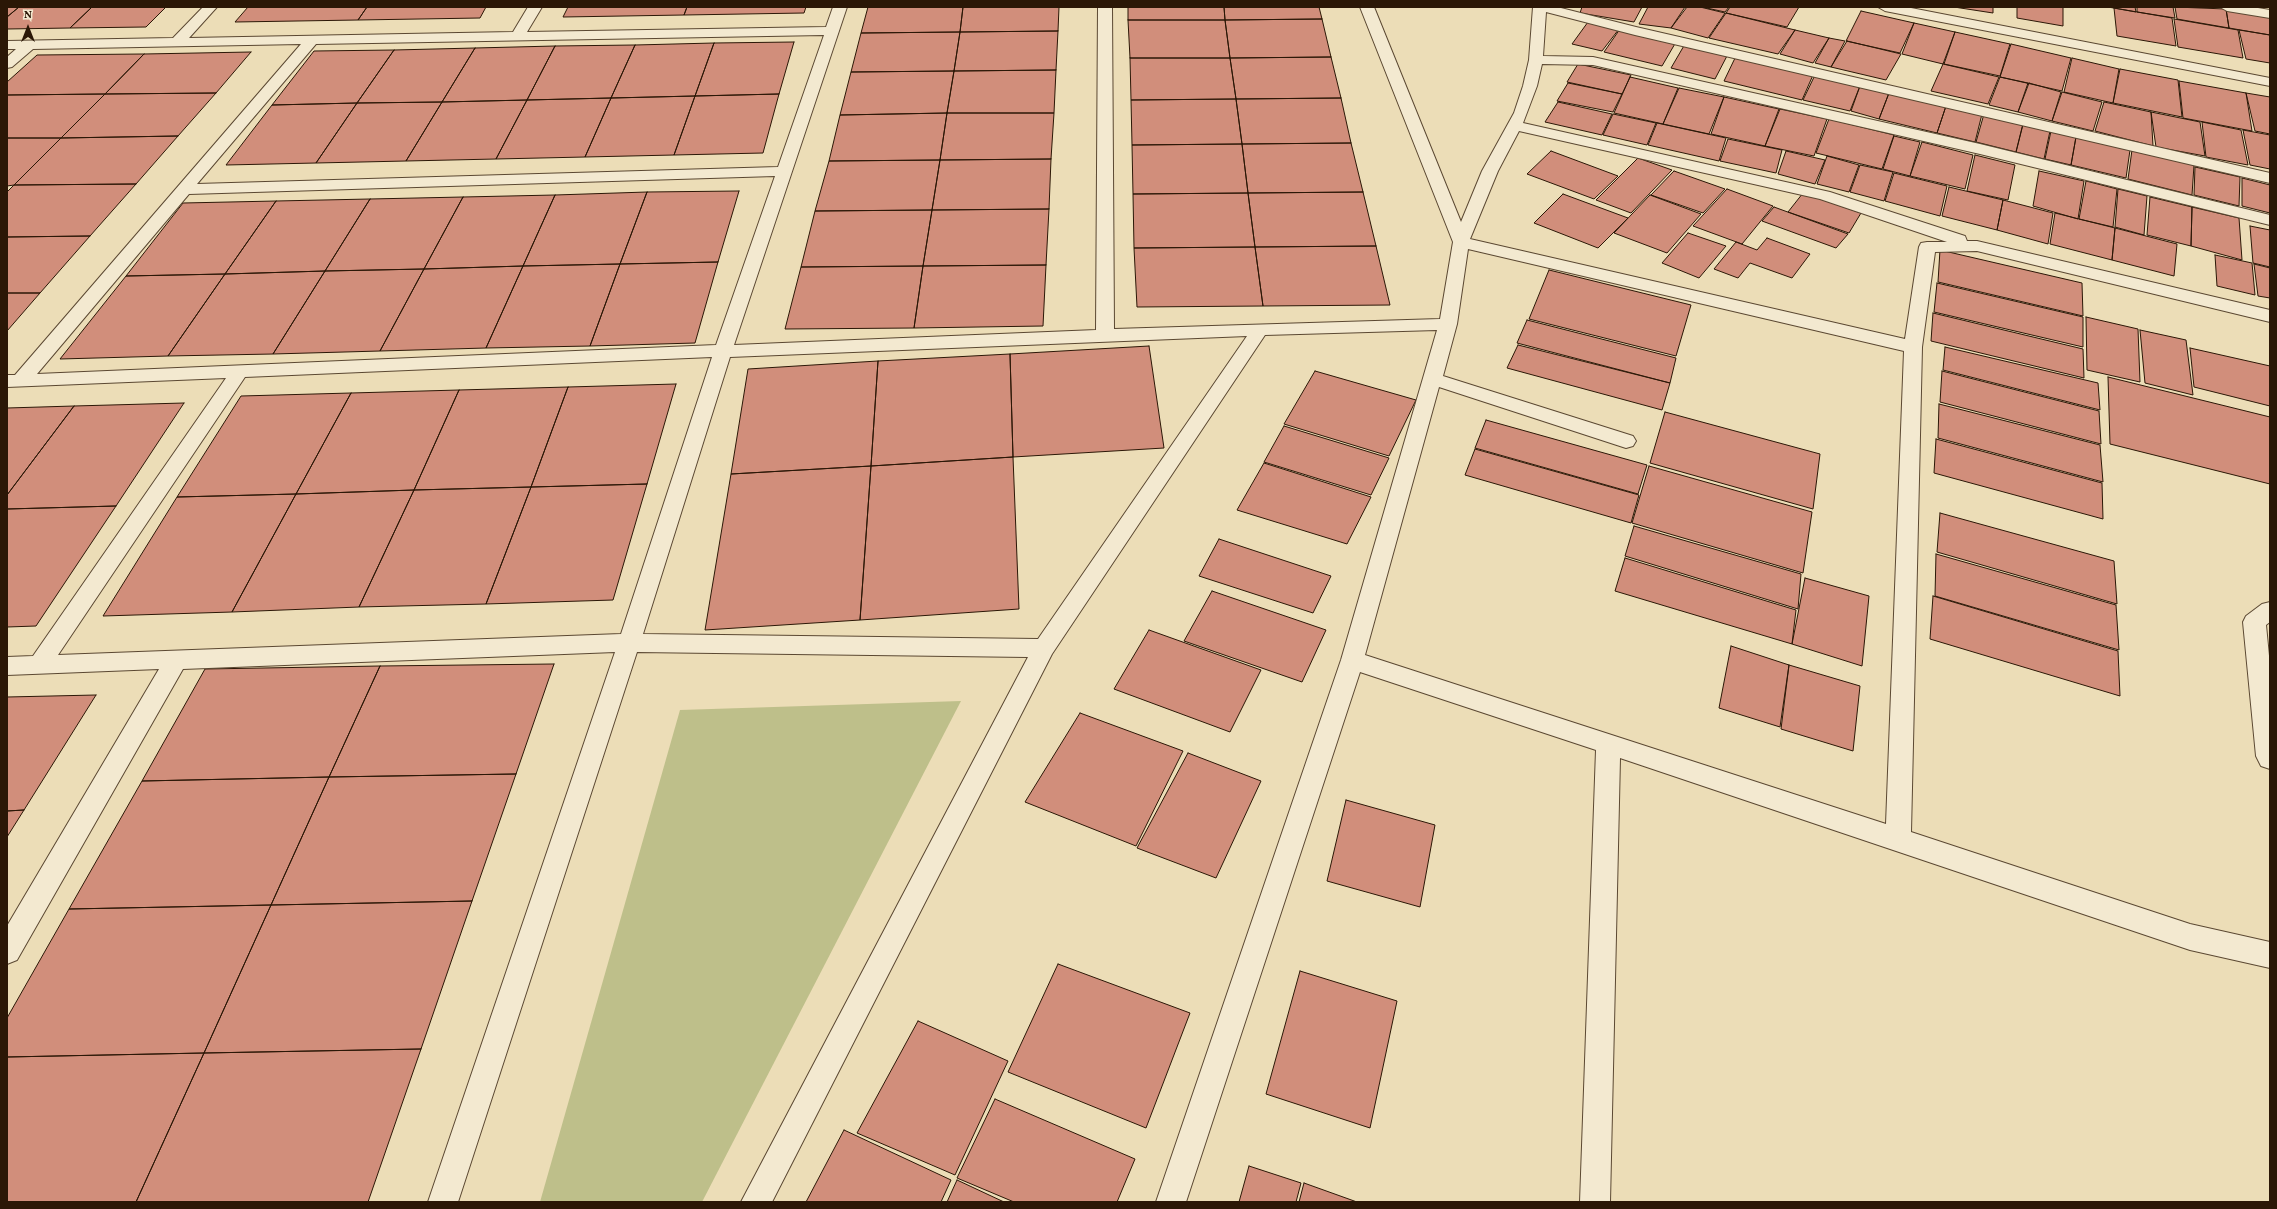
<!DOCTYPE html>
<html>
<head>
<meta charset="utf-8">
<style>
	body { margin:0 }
	#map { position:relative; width:2277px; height:1209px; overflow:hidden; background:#ecddb7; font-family:Vollkorn,serif }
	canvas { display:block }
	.frame { position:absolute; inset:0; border:8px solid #2b1706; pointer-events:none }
	.north { position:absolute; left:8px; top:8px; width:40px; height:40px; -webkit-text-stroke:3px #f3e9d0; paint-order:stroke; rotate:0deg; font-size:11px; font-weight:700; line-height:16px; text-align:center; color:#2b1706 }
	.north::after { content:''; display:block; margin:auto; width:14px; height:18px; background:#2b1706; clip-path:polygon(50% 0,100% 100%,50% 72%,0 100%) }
</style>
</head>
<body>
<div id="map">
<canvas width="2277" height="1209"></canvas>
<div class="frame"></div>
<div class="north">N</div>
</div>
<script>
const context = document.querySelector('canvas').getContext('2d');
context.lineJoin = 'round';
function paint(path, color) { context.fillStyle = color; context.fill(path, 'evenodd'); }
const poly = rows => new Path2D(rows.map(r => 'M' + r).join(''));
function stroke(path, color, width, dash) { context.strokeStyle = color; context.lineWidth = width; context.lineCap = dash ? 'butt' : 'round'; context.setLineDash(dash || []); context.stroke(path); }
paint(poly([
	[961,701,702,1202,540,1202,680,710]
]), '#bebf8a');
const building = poly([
	[7,7,19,7,7,17,7,7],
	[19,7,92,7,70,28,7,29,7,17,19,7],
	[92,7,166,7,146,27,70,28,92,7],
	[248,7,367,7,358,20,235,22,248,7],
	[367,7,486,7,480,18,358,20,367,7],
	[568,7,687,7,684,15,563,17,568,7],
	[687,7,806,7,804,13,684,15,687,7],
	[868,7,963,7,960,32,861,33,868,7],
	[963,7,1059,7,1058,31,960,32,963,7],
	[1128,7,1224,7,1225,20,1128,20,1128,7],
	[1224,7,1319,7,1322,19,1225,20,1224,7],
	[1582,7,1642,7,1634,22,1580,13,1582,7],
	[1648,7,1685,7,1671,28,1639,24,1648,7],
	[1687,7,1700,7,1725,13,1708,38,1671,28,1687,7],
	[1702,7,1729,7,1725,12,1702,7],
	[1730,7,1799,7,1787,27,1726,13,1730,7],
	[1954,7,1993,7,1993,13,1954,7],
	[2017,7,2063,7,2063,26,2017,18,2017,7],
	[2108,7,2135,7,2136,12,2108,7],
	[2137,7,2173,7,2175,18,2137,12,2137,7],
	[2175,7,2226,9,2229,28,2177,19,2175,7],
	[2114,8,2172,18,2176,46,2117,36,2114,8],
	[2226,9,2270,16,2270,35,2229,28,2226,9],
	[1861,11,1914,23,1900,53,1846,41,1861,11],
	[1726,13,1795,30,1778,54,1709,38,1726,13],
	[1322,19,1331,57,1230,58,1225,20,1322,19],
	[2174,19,2238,30,2243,58,2178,47,2174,19],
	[1128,20,1225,20,1230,58,1130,58,1128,20],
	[1588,22,1619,29,1602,51,1572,44,1588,22],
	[1914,23,1955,32,1943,64,1902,54,1914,23],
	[1620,29,1676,42,1662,66,1604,52,1620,29],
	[1795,30,1829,38,1813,63,1780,54,1795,30],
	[2239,30,2270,35,2270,63,2246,59,2239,30],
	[1058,31,1056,70,954,71,960,32,1058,31],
	[960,32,954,71,851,72,861,33,960,32],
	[1955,32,2010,44,2000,76,1944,64,1955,32],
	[1829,38,1845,41,1831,67,1815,63,1829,38],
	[1847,41,1901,54,1886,80,1831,67,1847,41],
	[794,42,779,94,695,96,714,43,794,42],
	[714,43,695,96,611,98,635,45,714,43],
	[1685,44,1728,54,1715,79,1671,68,1685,44],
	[2011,44,2071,58,2062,91,2000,77,2011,44],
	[635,45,611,98,527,100,555,46,635,45],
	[555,46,527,100,442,102,475,48,555,46],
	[475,48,442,102,357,103,394,50,475,48],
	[394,50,357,103,272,105,314,51,394,50],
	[251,52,216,93,105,94,144,54,251,52],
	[144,54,105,94,7,95,7,82,37,55,144,54],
	[1736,56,1813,75,1802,100,1724,81,1736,56],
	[1331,57,1341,98,1236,99,1230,58,1331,57],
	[1130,58,1230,58,1236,99,1131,100,1130,58],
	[2072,58,2119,69,2113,103,2064,92,2072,58],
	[1578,64,1631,75,1622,94,1567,82,1578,64],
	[1943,64,1999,77,1988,104,1931,91,1943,64],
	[2120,69,2178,80,2182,117,2113,103,2120,69],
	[1056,70,1054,113,947,113,954,71,1056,70],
	[954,71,947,113,840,115,851,72,954,71],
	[1815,75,1860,86,1850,111,1803,100,1815,75],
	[1630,77,1678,88,1663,124,1614,113,1630,77],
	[2000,77,2028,83,2018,112,1989,105,2000,77],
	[2179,81,2246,93,2252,131,2183,118,2179,81],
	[1568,83,1622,94,1613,112,1557,101,1568,83],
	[2029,83,2061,92,2052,121,2018,112,2029,83],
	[1860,86,1889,93,1879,119,1851,111,1860,86],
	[1679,88,1724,97,1709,134,1663,124,1679,88],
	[2062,92,2102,102,2093,131,2052,121,2062,92],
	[216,93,178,136,61,138,105,94,216,93],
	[1889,93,1946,106,1937,133,1879,119,1889,93],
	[2246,93,2270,97,2270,134,2255,131,2246,93],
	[105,94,61,138,7,138,7,95,105,94],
	[779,94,763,153,674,155,695,96,779,94],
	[695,96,674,155,585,157,611,98,695,96],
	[1724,97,1779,109,1765,146,1711,134,1724,97],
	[611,98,585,157,496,159,527,100,611,98],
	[1341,98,1351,143,1242,144,1236,99,1341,98],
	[1236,99,1242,144,1132,145,1131,100,1236,99],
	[527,100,496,159,406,161,442,102,527,100],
	[442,102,406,161,316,163,357,103,442,102],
	[1558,102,1612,114,1602,135,1545,122,1558,102],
	[2104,102,2151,112,2153,146,2095,131,2104,102],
	[357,103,316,163,226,165,272,105,357,103],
	[1946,106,1982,114,1975,142,1937,133,1946,106],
	[1780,109,1827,119,1814,156,1765,146,1780,109],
	[2151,112,2200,122,2205,156,2156,147,2151,112],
	[947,113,940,160,829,161,840,115,947,113],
	[947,113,1054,113,1051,159,940,160,947,113],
	[1613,114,1656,123,1647,145,1603,135,1613,114],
	[1984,114,2023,124,2016,152,1976,142,1984,114],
	[1829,119,1894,135,1882,169,1816,153,1829,119],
	[2202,122,2241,130,2248,165,2206,157,2202,122],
	[1657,123,1726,138,1719,161,1648,145,1657,123],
	[2023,124,2050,131,2044,159,2016,152,2023,124],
	[2243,130,2270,135,2270,169,2250,165,2243,130],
	[2051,131,2076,137,2071,165,2045,159,2051,131],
	[178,136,136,184,14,185,61,138,178,136],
	[1894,136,1920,142,1910,176,1883,169,1894,136],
	[2076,137,2130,150,2126,178,2071,165,2076,137],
	[7,138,61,138,14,185,7,186,7,138],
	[1728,139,1782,150,1776,173,1720,161,1728,139],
	[1922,142,1973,155,1965,189,1910,176,1922,142],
	[1351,143,1363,192,1248,193,1242,144,1351,143],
	[1242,144,1248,193,1133,194,1132,145,1242,144],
	[2132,150,2194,165,2192,195,2128,179,2132,150],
	[1551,151,1618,176,1594,199,1527,174,1551,151],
	[1786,151,1825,160,1815,184,1778,174,1786,151],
	[1975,155,2015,165,2008,200,1967,191,1975,155],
	[1827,156,1859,165,1849,192,1817,184,1827,156],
	[1638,158,1672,170,1631,213,1596,200,1638,158],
	[1051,159,1049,209,932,210,940,160,1051,159],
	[940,160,932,210,815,211,829,161,940,160],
	[1860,165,1893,172,1884,201,1850,192,1860,165],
	[2195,167,2240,177,2239,206,2194,195,2195,167],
	[1674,171,1725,189,1703,213,1651,195,1674,171],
	[2039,171,2084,181,2078,219,2033,206,2039,171],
	[1894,173,1947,186,1940,216,1885,201,1894,173],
	[2242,178,2270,185,2270,213,2242,206,2242,178],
	[2086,181,2117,189,2113,227,2079,219,2086,181],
	[136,184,90,236,7,237,7,192,14,185,136,184],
	[1949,187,2003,200,1997,230,1942,216,1949,187],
	[1727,189,1773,206,1742,244,1693,226,1727,189],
	[2118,189,2147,196,2144,235,2115,227,2118,189],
	[739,191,718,262,620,264,647,192,739,191],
	[647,192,620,264,523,266,555,195,647,192],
	[1363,192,1376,246,1255,247,1248,193,1363,192],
	[1248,193,1255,247,1134,248,1133,194,1248,193],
	[1803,193,1861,213,1849,233,1788,212,1803,193],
	[1563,194,1628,218,1598,248,1534,223,1563,194],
	[555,195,523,266,424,269,463,197,555,195],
	[1650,195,1701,214,1667,253,1614,233,1650,195],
	[463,197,424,269,325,271,370,199,463,197],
	[2150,197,2192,207,2191,246,2147,235,2150,197],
	[370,199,325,271,225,274,276,201,370,199],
	[2003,200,2053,213,2048,244,1997,230,2003,200],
	[276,201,225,274,126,276,183,203,276,201],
	[1774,207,1848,234,1836,248,1762,221,1774,207],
	[2192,207,2239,218,2242,260,2191,246,2192,207],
	[1049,209,1046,265,923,266,932,210,1049,209],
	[932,210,923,266,801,267,815,211,932,210],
	[2055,213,2115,228,2112,260,2050,244,2055,213],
	[2250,226,2270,230,2270,267,2253,263,2250,226],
	[2115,228,2177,244,2174,276,2112,260,2115,228],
	[1688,233,1726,246,1699,278,1662,263,1688,233],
	[90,236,40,293,7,293,7,237,90,236],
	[1767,238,1810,254,1792,278,1750,263,1738,278,1714,269,1736,242,1757,250,1767,238],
	[1376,246,1390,305,1263,306,1255,247,1376,246],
	[1255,247,1263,306,1137,307,1134,248,1255,247],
	[1940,250,2082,283,2083,316,1938,282,1940,250],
	[2215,255,2252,263,2255,295,2217,286,2215,255],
	[718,262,695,343,590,346,620,264,718,262],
	[620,264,590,346,486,348,523,266,620,264],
	[2254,264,2270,268,2270,298,2258,296,2254,264],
	[1046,265,1043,326,914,328,923,266,1046,265],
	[523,266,486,348,380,351,424,269,523,266],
	[923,266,914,328,785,329,801,267,923,266],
	[424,269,380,351,273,354,325,271,424,269],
	[1549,270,1691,305,1676,356,1529,319,1549,270],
	[325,271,273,354,168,356,225,274,325,271],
	[225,274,168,356,60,359,126,276,225,274],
	[1937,283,2083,317,2083,347,1934,312,1937,283],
	[7,293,40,293,7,331,7,293],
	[1933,313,2083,349,2084,378,1931,341,1933,313],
	[2086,317,2138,329,2140,382,2087,370,2086,317],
	[1527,320,1676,358,1670,383,1517,343,1527,320],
	[2140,330,2186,340,2193,395,2145,383,2140,330],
	[1518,345,1670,383,1662,410,1507,368,1518,345],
	[1149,346,1164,448,1013,457,1010,354,1149,346],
	[1945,347,2098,383,2100,410,1943,370,1945,347],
	[2190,348,2270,366,2270,406,2194,387,2190,348],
	[1010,354,1013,457,871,466,878,361,1010,354],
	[878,361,871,466,731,474,748,369,878,361],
	[1315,371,1416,400,1389,456,1284,424,1315,371],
	[1942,371,2099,411,2101,444,1940,402,1942,371],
	[2108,377,2270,417,2270,484,2110,444,2108,377],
	[676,384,647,484,531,487,568,387,676,384],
	[568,387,531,487,414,490,459,390,568,387],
	[459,390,414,490,296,494,351,393,459,390],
	[351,393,296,494,177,497,241,396,351,393],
	[184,403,116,506,7,509,7,495,74,406,184,403],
	[1939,404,2100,445,2103,482,1938,438,1939,404],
	[74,406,7,495,7,408,74,406],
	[1665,412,1820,454,1813,509,1650,463,1665,412],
	[1486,420,1647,465,1638,494,1475,448,1486,420],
	[1284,426,1389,458,1371,495,1264,462,1284,426],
	[1936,439,2102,483,2103,519,1934,473,1936,439],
	[1475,449,1639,495,1631,523,1465,475,1475,449],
	[1013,457,1019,609,860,620,871,466,1013,457],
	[1264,463,1371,497,1347,544,1237,510,1264,463],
	[871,466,860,620,705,630,731,474,871,466],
	[1649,466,1812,512,1803,573,1632,523,1649,466],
	[647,484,613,600,486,604,531,487,647,484],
	[531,487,486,604,359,607,414,490,531,487],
	[414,490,359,607,232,612,296,494,414,490],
	[296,494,232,612,103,616,177,497,296,494],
	[116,506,36,626,7,627,7,509,116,506],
	[1940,513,2114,561,2117,604,1937,552,1940,513],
	[1634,526,1801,574,1798,609,1625,556,1634,526],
	[1219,539,1331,576,1313,613,1199,576,1219,539],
	[1936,554,2116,605,2119,650,1935,596,1936,554],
	[1625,558,1796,610,1792,644,1615,591,1625,558],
	[1805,578,1869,596,1862,666,1792,644,1805,578],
	[1212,591,1326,630,1302,682,1184,641,1212,591],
	[1933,596,2118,651,2120,696,1930,639,1933,596],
	[1149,630,1261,670,1230,732,1114,689,1149,630],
	[1731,646,1789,665,1780,727,1719,708,1731,646],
	[554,664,516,774,329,777,380,666,554,664],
	[1789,665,1860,686,1853,751,1781,729,1789,665],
	[380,666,329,777,142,781,205,669,380,666],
	[96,695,24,810,7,811,7,697,96,695],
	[1080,713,1183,751,1136,846,1025,802,1080,713],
	[1188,753,1261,781,1216,878,1137,848,1188,753],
	[516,774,472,901,271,905,329,777,516,774],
	[329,777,271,905,69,909,142,781,329,777],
	[1346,800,1435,825,1420,907,1327,881,1346,800],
	[24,810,7,837,7,811,24,810],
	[472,901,421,1049,204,1053,271,905,472,901],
	[271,905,204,1053,7,1057,7,1018,69,909,271,905],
	[1058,964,1190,1013,1146,1128,1008,1072,1058,964],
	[1300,971,1397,1001,1370,1128,1266,1094,1300,971],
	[918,1021,1008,1061,955,1175,857,1133,918,1021],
	[421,1049,368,1202,136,1202,204,1053,421,1049],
	[204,1053,136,1202,7,1202,7,1057,204,1053],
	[995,1099,1135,1159,1117,1202,1014,1202,957,1178,995,1099],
	[844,1130,951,1180,941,1202,806,1202,844,1130],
	[1249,1166,1301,1183,1296,1202,1239,1202,1249,1166],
	[957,1180,1004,1202,947,1202,957,1180],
	[1304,1183,1357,1202,1299,1202,1304,1183]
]);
paint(building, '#d18e7b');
stroke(building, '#2b1706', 1);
const minor = poly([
	[203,7,217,7,189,38,513,32,528,7,542,7,527,32,826,27,833,7,847,7,734,345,1096,330,1098,7,1112,7,1114,329,1440,319,1453,242,1360,7,1374,7,1461,222,1482,171,1514,113,1523,86,1529,60,1533,7,1557,7,1636,27,2270,173,2270,183,1635,35,1546,12,1543,56,1593,57,1980,144,2270,215,2270,225,1980,154,1593,65,1542,64,1537,86,1523,123,1830,192,1965,236,1967,241,1977,241,2270,310,2270,322,1977,251,1935,252,1922,347,1911,832,2190,924,2270,942,2270,968,2190,950,1620,758,1610,1202,1580,1202,1596,750,1360,672,1186,1202,1156,1202,1341,660,1437,330,1265,335,1052,654,772,1202,741,1202,1028,657,637,652,458,1202,428,1202,615,652,183,669,17,960,7,964,7,926,159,669,7,675,7,657,33,656,226,378,7,387,7,375,15,375,301,44,33,49,12,67,7,68,7,57,16,49,7,49,7,41,173,38,203,7],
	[824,35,778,167,197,184,316,44,824,35],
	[1519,131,1820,199,1947,242,1927,242,1921,243,1919,247,1905,339,1470,239,1498,171,1519,131],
	[775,176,716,345,37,374,189,194,775,176],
	[1468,249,1904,351,1886,824,1365,655,1439,387,1626,448,1633,446,1636,441,1633,436,1443,376,1457,324,1468,249],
	[1247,336,1038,639,643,634,730,357,1247,336],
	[712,357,621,634,58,655,245,377,712,357],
	[1878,7,1906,7,2270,78,2270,86,1885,11,1878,7],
	[2220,7,2252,7,2270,10,2270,18,2227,11,2220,7],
	[2270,602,2270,622,2266,625,2270,666,2270,769,2261,766,2256,756,2243,622,2246,616,2262,604,2270,602]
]);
stroke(minor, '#5b4832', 2);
paint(minor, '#f3e9d0');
</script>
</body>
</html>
